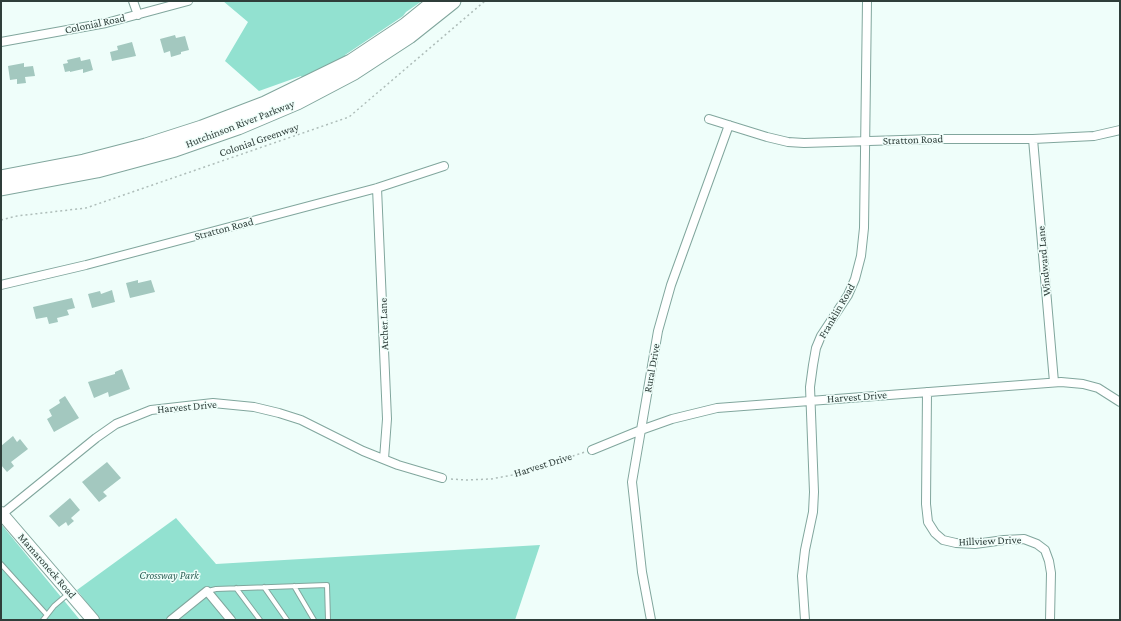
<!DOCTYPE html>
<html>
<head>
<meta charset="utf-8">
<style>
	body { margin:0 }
	#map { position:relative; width:1121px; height:621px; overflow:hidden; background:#effefa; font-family:"Crimson Pro",serif }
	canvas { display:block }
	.frame { position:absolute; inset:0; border:2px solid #2f3e3a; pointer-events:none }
</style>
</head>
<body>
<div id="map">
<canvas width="1121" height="621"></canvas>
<div class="frame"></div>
</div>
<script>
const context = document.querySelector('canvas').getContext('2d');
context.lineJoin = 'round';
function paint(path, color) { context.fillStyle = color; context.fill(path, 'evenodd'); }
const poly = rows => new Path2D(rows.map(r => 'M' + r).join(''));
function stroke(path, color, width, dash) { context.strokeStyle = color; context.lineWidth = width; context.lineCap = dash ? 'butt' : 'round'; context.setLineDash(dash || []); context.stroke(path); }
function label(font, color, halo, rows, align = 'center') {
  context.font = font + ' "Crimson Pro",serif'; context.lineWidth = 3; context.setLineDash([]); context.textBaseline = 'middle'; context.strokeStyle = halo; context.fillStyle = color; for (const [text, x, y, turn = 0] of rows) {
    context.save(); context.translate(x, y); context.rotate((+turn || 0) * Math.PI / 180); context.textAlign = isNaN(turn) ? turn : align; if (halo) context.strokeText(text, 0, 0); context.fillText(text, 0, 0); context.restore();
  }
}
paint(poly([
	[223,1,422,1,406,12,403,16,345,55,347,59,305,81,301,76,259,91,225,61,248,22],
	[176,518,216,564,540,545,515,620,100,620,77,590],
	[1,524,80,620,1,620]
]), '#92e1d0');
paint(poly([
	[175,35,176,38,185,36,189,50,181,52,181,54,171,57,170,51,164,53,160,39],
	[132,42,136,56,112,61,110,52,118,50,117,46],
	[80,57,81,61,90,59,93,70,83,73,83,69,70,72,70,71,65,72,63,64,68,63,67,60],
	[24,63,24,67,33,66,35,76,25,77,26,83,17,84,17,79,10,80,8,66],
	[138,280,138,283,151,280,155,292,130,298,126,283],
	[112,290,115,302,92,308,88,294,100,291,101,294],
	[72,298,75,308,67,310,69,315,57,318,58,322,49,324,47,317,36,319,33,307],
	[122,369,130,389,109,397,108,392,94,398,88,382,115,374,115,372],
	[65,396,79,418,54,432,47,419,52,416,49,410,60,403,59,400],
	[13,436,17,442,20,439,28,449,11,462,14,466,7,472,1,465,1,446],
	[107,462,121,478,103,492,107,496,99,502,82,482],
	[70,498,80,510,71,518,74,521,68,526,66,522,59,527,49,516]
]), '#a3c8bf');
const lane = poly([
	[1,564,47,615],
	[294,586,314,620],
	[264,587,287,620],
	[236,588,260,620],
	[208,591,216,589,327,585,328,620],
	[43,620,54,606,68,594]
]);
const street = poly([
	[133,1,138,15],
	[1,42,106,23,188,1],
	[709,119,767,137,788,142,804,143,934,139,1033,139,1094,136,1120,130],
	[1033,139,1054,382],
	[377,188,387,419,384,459],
	[1,285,86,265,377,188,444,166],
	[927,392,926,504,928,522,935,533,943,540,956,543,975,544,1004,540,1024,539,1037,544,1045,550,1049,561,1051,573,1050,620],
	[592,450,641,430,672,419,717,408,1061,382,1083,384,1098,388,1120,402],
	[1,515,96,438,116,424,151,410,213,403,254,407,279,413,301,420,363,451,398,465,442,478],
	[171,620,207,591,231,620],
	[651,620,642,572,632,482,658,331,671,285,729,125],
	[805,620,802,576,805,550,813,512,814,492,810,387,813,365,816,348,821,336,848,295,855,279,861,256,864,228,867,1]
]);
const secondary = poly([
	[1,513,93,620]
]);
const highway = poly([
	[1,178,84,162,146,146,202,128,265,104,351,62,405,26,436,1],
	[1,188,97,170,175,149,238,127,297,102,354,72,409,36,453,1]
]);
stroke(lane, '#81a69d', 6);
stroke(street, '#81a69d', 10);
stroke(secondary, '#81a69d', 14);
stroke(highway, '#81a69d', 17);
stroke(poly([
	[1,220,17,216,86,208,349,117,485,1],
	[451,479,466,480,491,479,518,474,585,452]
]), '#aebdb9', 1.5, [2, 3]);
stroke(lane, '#fff', 4);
stroke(street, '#fff', 8);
stroke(secondary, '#fff', 12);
stroke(highway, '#fff', 15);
label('11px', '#2f3e3a', '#effefa', [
	["Colonial Road",95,24,-12],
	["Hutchinson River Parkway",240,124,-21],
	["Colonial Greenway",259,140,-19],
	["Stratton Road",913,140,-2],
	["Stratton Road",224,229,-15],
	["Windward Lane",1044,261,-95],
	["Franklin Road",837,311,-60],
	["Archer Lane",384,324,-92],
	["Rural Drive",652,368,-80],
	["Harvest Drive",857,397,-4],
	["Harvest Drive",187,407,-5],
	["Harvest Drive",543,465,-17],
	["Hillview Drive",990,541,-2],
	["Mamaroneck Road",47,566,49]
]);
label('italic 11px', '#306258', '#effefa', [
	["Crossway Park",169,576]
]);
</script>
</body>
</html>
